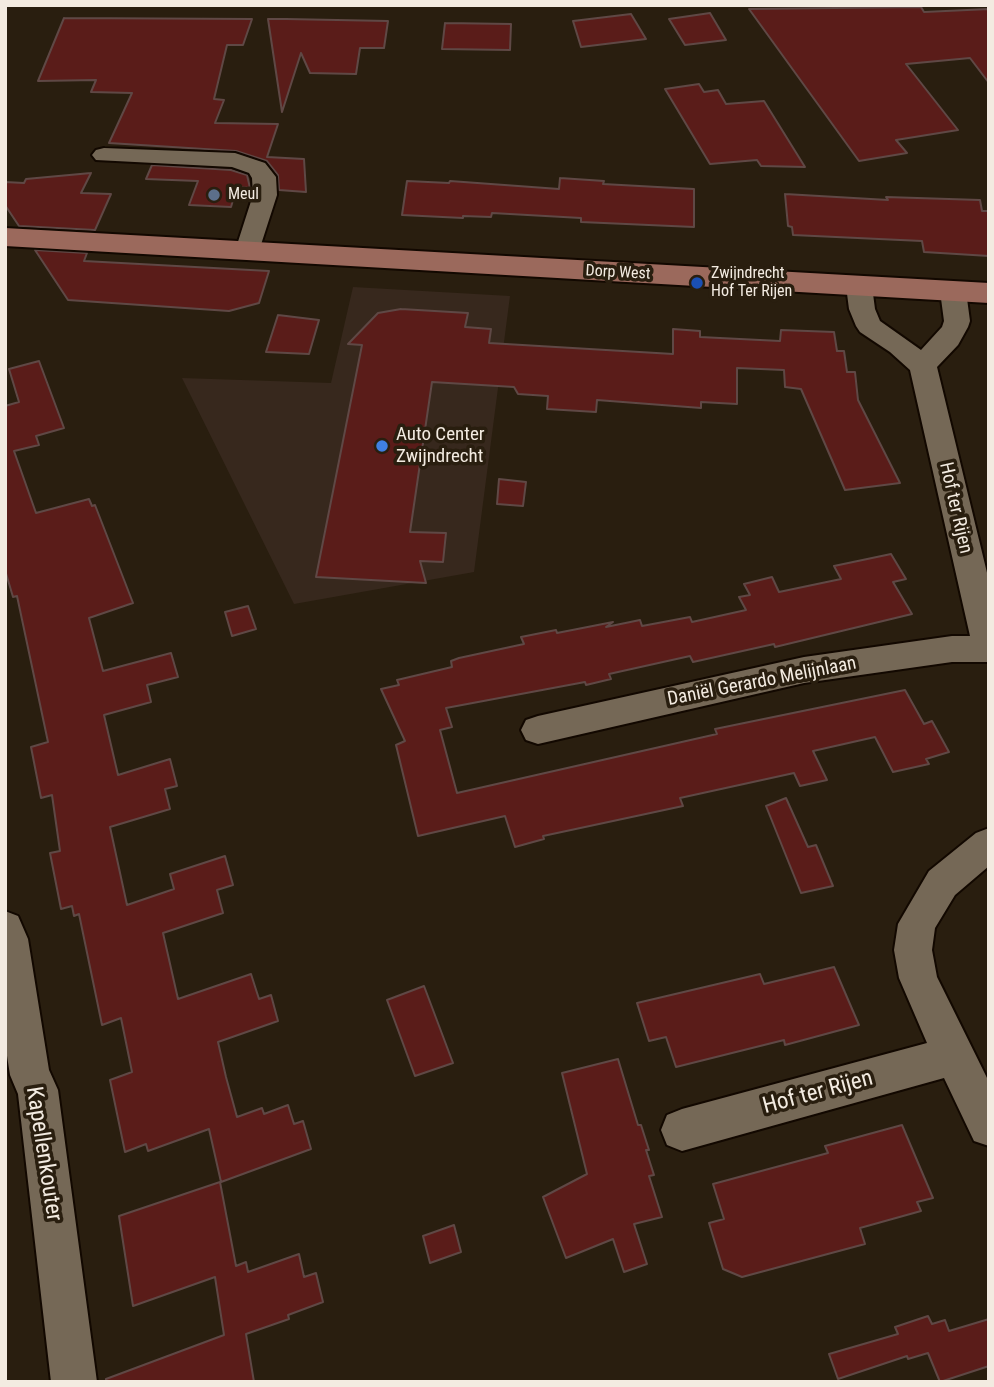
<!DOCTYPE html>
<html>
<head>
<meta charset="utf-8">
<style>
	body { margin:0 }
	#map { position:relative; width:994px; height:1387px; overflow:hidden; background:#291e0f; font-family:"Roboto Condensed",sans-serif }
	canvas { display:block }
	.frame { position:absolute; inset:0; border:7px solid #f3ebe1; pointer-events:none }
</style>
</head>
<body>
<div id="map">
<canvas width="994" height="1387"></canvas>
<div class="frame"></div>
</div>
<script>
const context = document.querySelector('canvas').getContext('2d');
context.lineJoin = 'round';
function paint(path, color) { context.fillStyle = color; context.fill(path, 'evenodd'); }
const poly = rows => new Path2D(rows.map(r => 'M' + r).join(''));
function stroke(path, color, width, dash) { context.strokeStyle = color; context.lineWidth = width; context.lineCap = dash ? 'butt' : 'round'; context.setLineDash(dash || []); context.stroke(path); }
function label(font, color, halo, rows, align = 'center') {
  context.font = font + ' "Roboto Condensed",sans-serif'; context.lineWidth = 7; context.setLineDash([]); context.textBaseline = 'middle'; context.strokeStyle = halo; context.fillStyle = color; for (const [text, x, y, turn = 0] of rows) {
    context.save(); context.translate(x, y); context.rotate((+turn || 0) * Math.PI / 180); context.textAlign = isNaN(turn) ? turn : align; if (halo) context.strokeText(text, 0, 0); context.fillText(text, 0, 0); context.restore();
  }
}
paint(poly([
	[353,287,510,296,474,572,294,604,182,378,331,383]
]), '#37281d');
const building = poly([
	[921,7,924,12,989,9,989,83,970,58,906,64,958,130,896,140,907,153,859,161,749,9,921,7],
	[710,13,726,40,685,45,669,19,710,13],
	[631,14,646,39,581,47,573,21,631,14],
	[64,18,252,19,243,45,227,45,214,99,224,100,215,123,278,124,267,157,304,159,306,192,279,190,278,175,267,161,236,151,109,143,132,93,91,92,96,80,38,81,64,18],
	[268,19,286,19,388,21,384,48,360,48,356,74,310,73,301,53,282,112,268,19],
	[445,23,511,24,510,50,442,49,445,23],
	[699,84,704,92,718,90,726,104,764,101,805,167,761,166,757,160,710,164,665,89,699,84],
	[152,165,231,170,247,175,250,188,237,187,231,207,189,205,198,181,146,179,152,165],
	[91,173,81,193,111,194,95,230,19,226,5,205,5,182,24,183,26,179,91,173],
	[560,178,604,181,603,184,694,189,694,227,581,222,581,218,492,213,491,217,463,216,463,218,402,215,407,181,449,183,450,181,559,189,560,178],
	[785,194,888,200,886,197,980,200,982,211,989,211,989,256,924,252,922,241,793,235,792,227,788,226,785,194],
	[35,250,87,253,84,261,269,271,259,303,229,311,68,300,35,250],
	[401,309,468,313,465,327,491,329,489,343,673,354,673,329,700,331,700,337,780,341,781,330,834,332,837,351,844,351,847,372,855,372,858,400,900,483,845,490,801,389,785,387,784,370,737,368,737,404,701,402,701,408,597,400,596,412,547,409,548,396,518,394,514,387,432,382,410,532,446,533,443,562,420,561,426,583,316,577,362,345,348,344,378,313,401,309],
	[278,315,319,320,309,354,266,352,278,315],
	[39,361,64,428,36,436,39,445,14,451,36,513,89,499,92,506,95,505,133,603,89,618,103,671,171,653,178,677,147,685,151,702,104,715,118,775,170,759,177,786,165,789,170,809,110,827,127,905,174,889,170,874,225,856,233,885,217,890,223,913,163,933,178,999,251,974,259,999,271,995,278,1021,218,1042,226,1077,237,1117,262,1108,264,1114,288,1105,294,1124,303,1121,311,1149,221,1182,209,1129,148,1151,146,1144,125,1152,110,1080,132,1072,121,1018,102,1025,79,914,74,916,72,906,61,909,50,853,60,851,52,795,41,798,31,747,48,742,17,596,13,597,5,570,5,406,19,402,9,369,39,361],
	[499,479,526,482,523,506,497,504,499,479],
	[891,554,906,579,893,582,912,614,775,647,774,644,693,662,690,656,609,674,611,679,586,685,585,682,446,708,452,727,440,730,457,793,717,734,715,729,905,690,924,724,932,721,949,752,926,759,929,764,893,772,875,737,813,751,827,780,800,786,794,773,680,798,683,806,543,836,544,839,515,847,505,816,418,836,396,745,405,741,381,689,399,685,397,680,452,667,451,661,459,658,524,644,521,637,556,630,557,633,613,622,606,627,640,620,642,626,690,617,692,622,746,610,739,597,750,595,744,584,772,577,779,592,841,579,834,566,891,554],
	[248,606,256,629,232,636,225,612,248,606],
	[786,798,808,847,816,845,833,886,801,893,766,806,786,798],
	[834,967,859,1025,785,1045,784,1040,676,1067,666,1037,649,1041,637,1003,760,974,764,984,834,967],
	[424,986,453,1063,415,1076,387,1000,424,986],
	[618,1059,638,1125,641,1125,649,1150,646,1150,654,1175,649,1176,662,1217,634,1224,647,1264,624,1272,613,1239,566,1258,543,1197,587,1174,562,1073,618,1059],
	[902,1125,933,1198,917,1202,921,1211,860,1228,865,1244,742,1277,723,1269,709,1223,724,1219,713,1184,828,1153,825,1146,902,1125],
	[220,1182,236,1266,246,1262,248,1272,299,1254,304,1277,316,1273,323,1302,288,1315,289,1319,246,1334,254,1382,106,1382,106,1379,224,1335,215,1277,133,1306,119,1216,220,1182],
	[454,1225,461,1252,430,1263,423,1236,454,1225],
	[928,1316,932,1324,945,1320,949,1331,989,1319,989,1366,940,1382,928,1353,908,1359,907,1356,838,1379,829,1354,898,1334,895,1327,928,1316]
]);
paint(building, '#5a1c19');
stroke(building, '#5f4845', 2);
const minor = poly([
	[104,148,235,153,265,163,276,177,277,195,257,257,248,259,239,257,235,251,253,195,252,178,249,173,232,167,96,160,92,155,96,150,104,148],
	[859,278,868,280,872,286,875,309,880,321,921,350,942,327,944,321,940,291,944,285,953,283,962,285,966,291,970,321,968,327,958,345,937,367,989,581,989,662,952,662,804,683,538,744,526,740,521,730,526,720,538,716,804,657,952,636,970,636,910,370,890,352,860,332,856,326,849,309,846,286,850,280,859,278],
	[989,828,989,866,955,895,935,928,932,950,937,977,989,1082,989,1146,974,1141,944,1078,682,1151,667,1145,661,1130,667,1115,682,1109,927,1043,899,978,894,950,898,924,929,871,976,833,989,828],
	[5,911,18,916,28,939,49,1070,58,1090,97,1382,51,1382,18,1094,10,1075,5,1043,5,911]
]);
const major = poly([
	[5,228,989,283,989,303,5,246,5,228]
]);
stroke(minor, '#120800', 4);
stroke(major, '#120800', 4);
paint(minor, '#756856');
paint(major, '#9b695c');
for (const [x, y, r, color] of [
	[214,195,7,"#5c6f8a"],
	[697,283,7,"#1a4fb4"],
	[382,446,7,"#3f7fe0"]
]) { const dot = new Path2D(); dot.arc(x, y, r, 0, 2 * Math.PI); context.fillStyle = color; context.fill(dot); stroke(dot, '#291e0f', 2.5); }
label('16px', '#f3ebe1', '#291e0f', [
	["Meul",228,195],
	["Zwijndrecht",711,274],
	["Hof Ter Rijen",711,292]
], 'left');
label('16px', '#f3ebe1', '#291e0f', [
	["Dorp West",618,273,3]
]);
label('19px', '#f3ebe1', '#291e0f', [
	["Auto Center",396,435],
	["Zwijndrecht",396,457]
], 'left');
label('19px', '#f3ebe1', '#291e0f', [
	["Hof ter Rijen",955,508,77],
	["Daniël Gerardo Melijnlaan",762,682,-11]
]);
label('23px', '#f3ebe1', '#291e0f', [
	["Hof ter Rijen",818,1093,-15],
	["Kapellenkouter",43,1154,81]
]);
</script>
</body>
</html>
